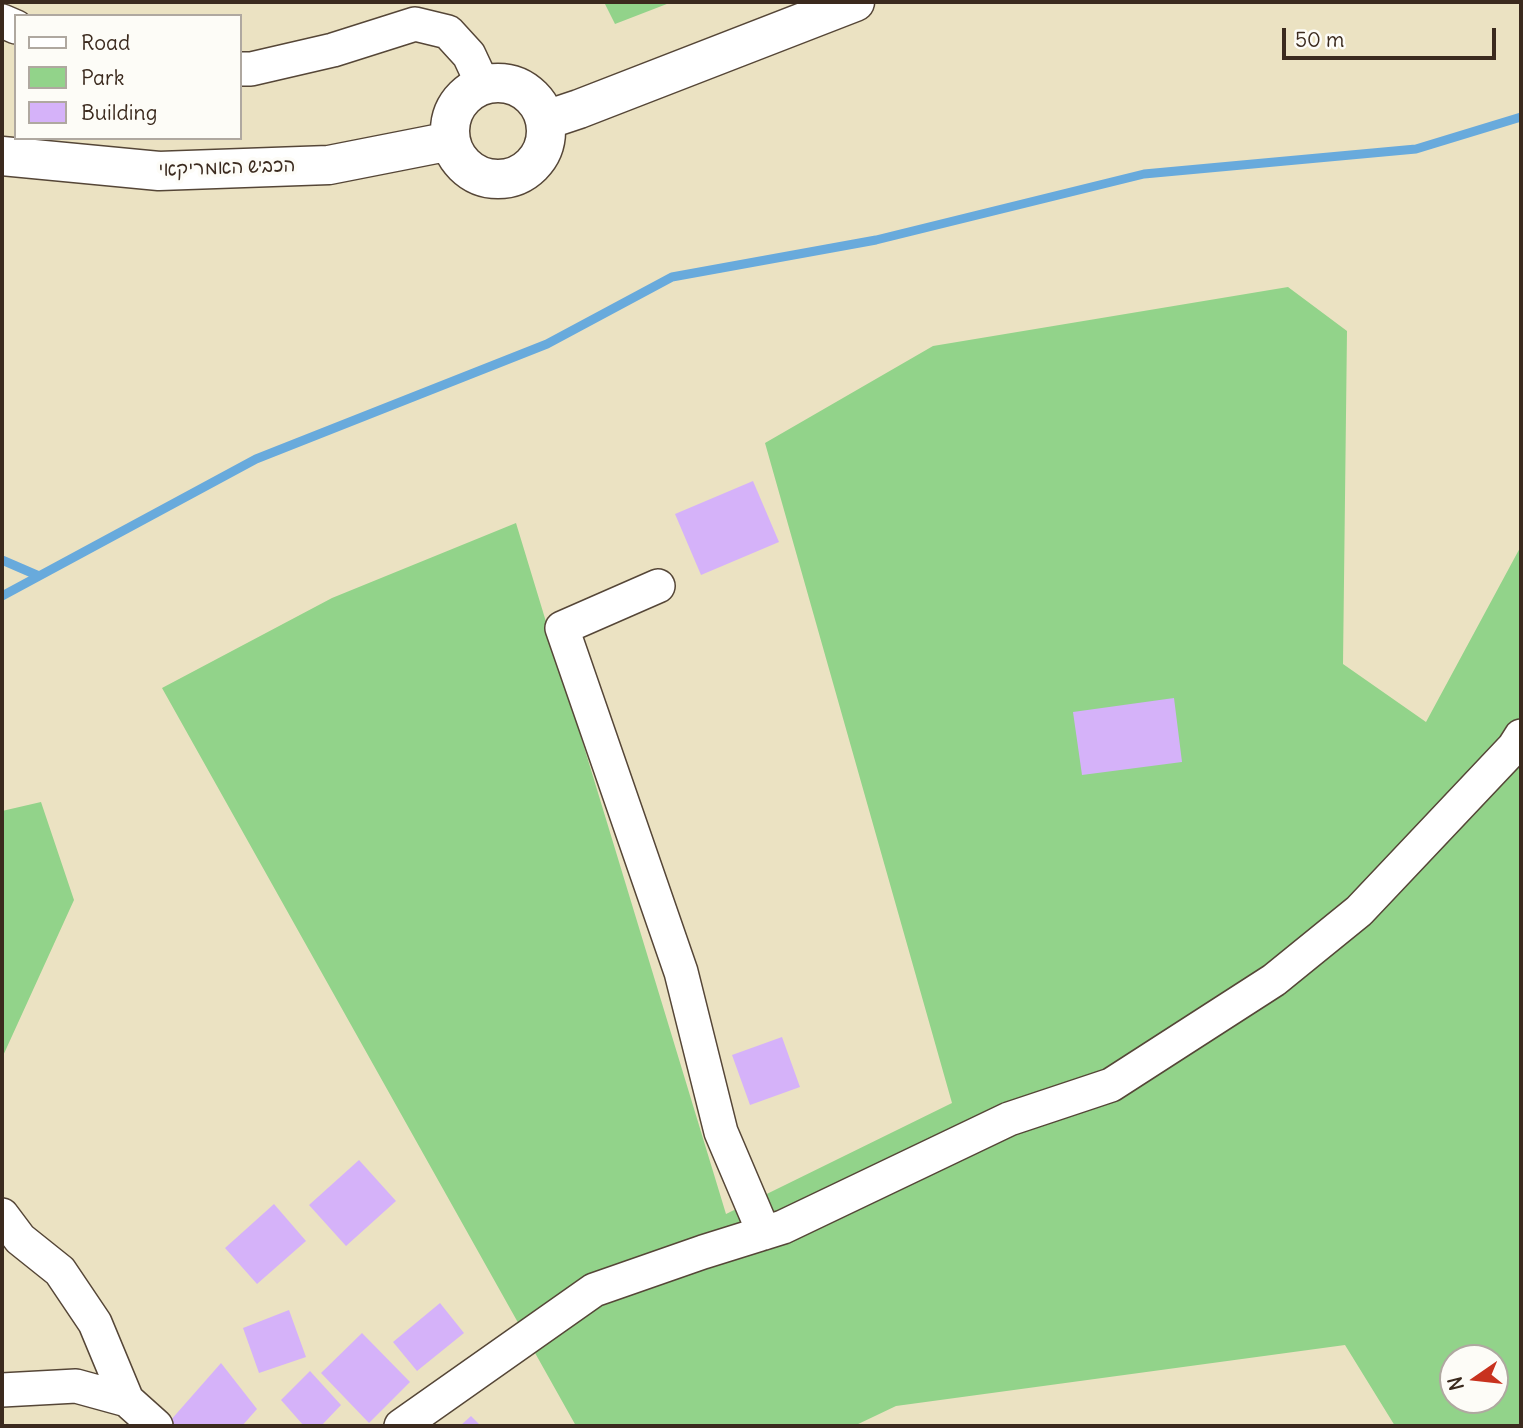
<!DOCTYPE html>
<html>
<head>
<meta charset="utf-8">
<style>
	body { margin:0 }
	#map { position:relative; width:1523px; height:1428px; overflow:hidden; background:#ebe2c2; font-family:Delius,sans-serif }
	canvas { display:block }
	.frame { position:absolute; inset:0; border:4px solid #3b2a1e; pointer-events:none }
	.legend { position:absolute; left:14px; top:14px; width:228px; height:126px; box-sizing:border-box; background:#fdfcf7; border:2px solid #afa8a0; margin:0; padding:9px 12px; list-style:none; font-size:21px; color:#3b2a1e }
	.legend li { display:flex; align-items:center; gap:14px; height:35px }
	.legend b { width:35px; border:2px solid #afa8a0 }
	.north { position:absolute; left:1439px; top:1344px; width:70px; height:70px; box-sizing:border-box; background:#fdfcf7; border:2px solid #afa8a0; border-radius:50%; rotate:256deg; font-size:19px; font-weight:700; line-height:28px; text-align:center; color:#3b2a1e }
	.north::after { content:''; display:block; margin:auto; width:24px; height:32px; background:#c8321e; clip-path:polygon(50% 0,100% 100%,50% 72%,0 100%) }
	.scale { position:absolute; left:1282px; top:28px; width:214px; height:32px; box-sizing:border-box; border:4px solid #3b2a1e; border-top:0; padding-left:9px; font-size:21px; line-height:24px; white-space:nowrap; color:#3b2a1e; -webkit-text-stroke:5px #fdfcf7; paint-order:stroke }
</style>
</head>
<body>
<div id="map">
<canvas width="1523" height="1428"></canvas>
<div class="frame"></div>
<ul class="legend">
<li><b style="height:9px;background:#fff"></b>Road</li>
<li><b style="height:19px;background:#92d38a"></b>Park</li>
<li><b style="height:19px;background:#d5b2f9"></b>Building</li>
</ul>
<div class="north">N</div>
<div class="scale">50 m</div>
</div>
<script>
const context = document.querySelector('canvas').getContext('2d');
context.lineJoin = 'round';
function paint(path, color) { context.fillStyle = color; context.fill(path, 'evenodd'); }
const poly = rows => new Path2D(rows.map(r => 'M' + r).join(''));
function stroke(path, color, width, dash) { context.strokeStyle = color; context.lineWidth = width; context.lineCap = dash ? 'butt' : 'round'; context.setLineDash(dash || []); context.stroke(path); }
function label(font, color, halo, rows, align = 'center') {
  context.font = font + ' Delius,"Playpen Sans Hebrew",sans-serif'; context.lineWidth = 7; context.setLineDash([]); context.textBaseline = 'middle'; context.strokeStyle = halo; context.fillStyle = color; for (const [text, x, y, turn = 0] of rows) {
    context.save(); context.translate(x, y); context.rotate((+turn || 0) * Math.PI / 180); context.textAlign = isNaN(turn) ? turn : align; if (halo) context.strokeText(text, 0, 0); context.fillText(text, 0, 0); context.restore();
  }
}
paint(poly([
	[604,2,672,2,615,24],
	[1288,287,1347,331,1343,664,1426,722,1521,546,1521,1426,1395,1426,1345,1345,896,1406,854,1426,576,1426,162,688,332,598,516,523,726,1214,952,1103,765,443,933,346],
	[1453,1358,1495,1358,1495,1400,1453,1400],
	[41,802,74,900,2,1058,2,811]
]), '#92d38a');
stroke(poly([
	[2,560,39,576],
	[2,596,256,459,547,344,672,277,876,240,1144,174,1416,149,1521,117]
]), '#68aadc', 9);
paint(poly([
	[753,481,779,542,701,575,675,514],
	[1174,698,1182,762,1082,775,1073,712],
	[782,1037,800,1087,750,1105,732,1055],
	[359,1160,396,1201,346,1246,309,1205],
	[274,1204,306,1241,257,1284,225,1248],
	[440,1303,464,1333,417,1371,393,1342],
	[289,1310,306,1357,259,1373,243,1328],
	[362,1333,410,1382,369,1423,321,1373],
	[221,1363,257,1409,242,1426,175,1426,170,1421],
	[310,1371,341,1405,321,1426,304,1426,281,1400],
	[471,1416,481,1426,460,1426]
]), '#d5b2f9');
const minor = poly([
	[2,21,16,27],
	[240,69,251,69,333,50,415,24,448,32,469,55,483,85],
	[658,586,562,628,681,972,721,1132,764,1233],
	[2,1215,20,1239,60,1271,95,1323,127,1400],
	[2,1390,76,1386,127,1400,156,1426],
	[401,1426,594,1290,703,1252,783,1227,1009,1119,1111,1085,1274,980,1359,911,1514,747,1521,736]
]);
const major = poly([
	'450 131a48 48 0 1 1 96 0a48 48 0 1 1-96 0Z',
	[546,120,579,109,855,2],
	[2,156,159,171,329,165,451,141]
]);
stroke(minor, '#554637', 36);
stroke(major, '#554637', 41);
stroke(minor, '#fff', 33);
stroke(major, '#fff', 38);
label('19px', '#3b2a1e', '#fdfcf7', [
	["הכביש האמריקאי",227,168,-2]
]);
</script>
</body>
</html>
